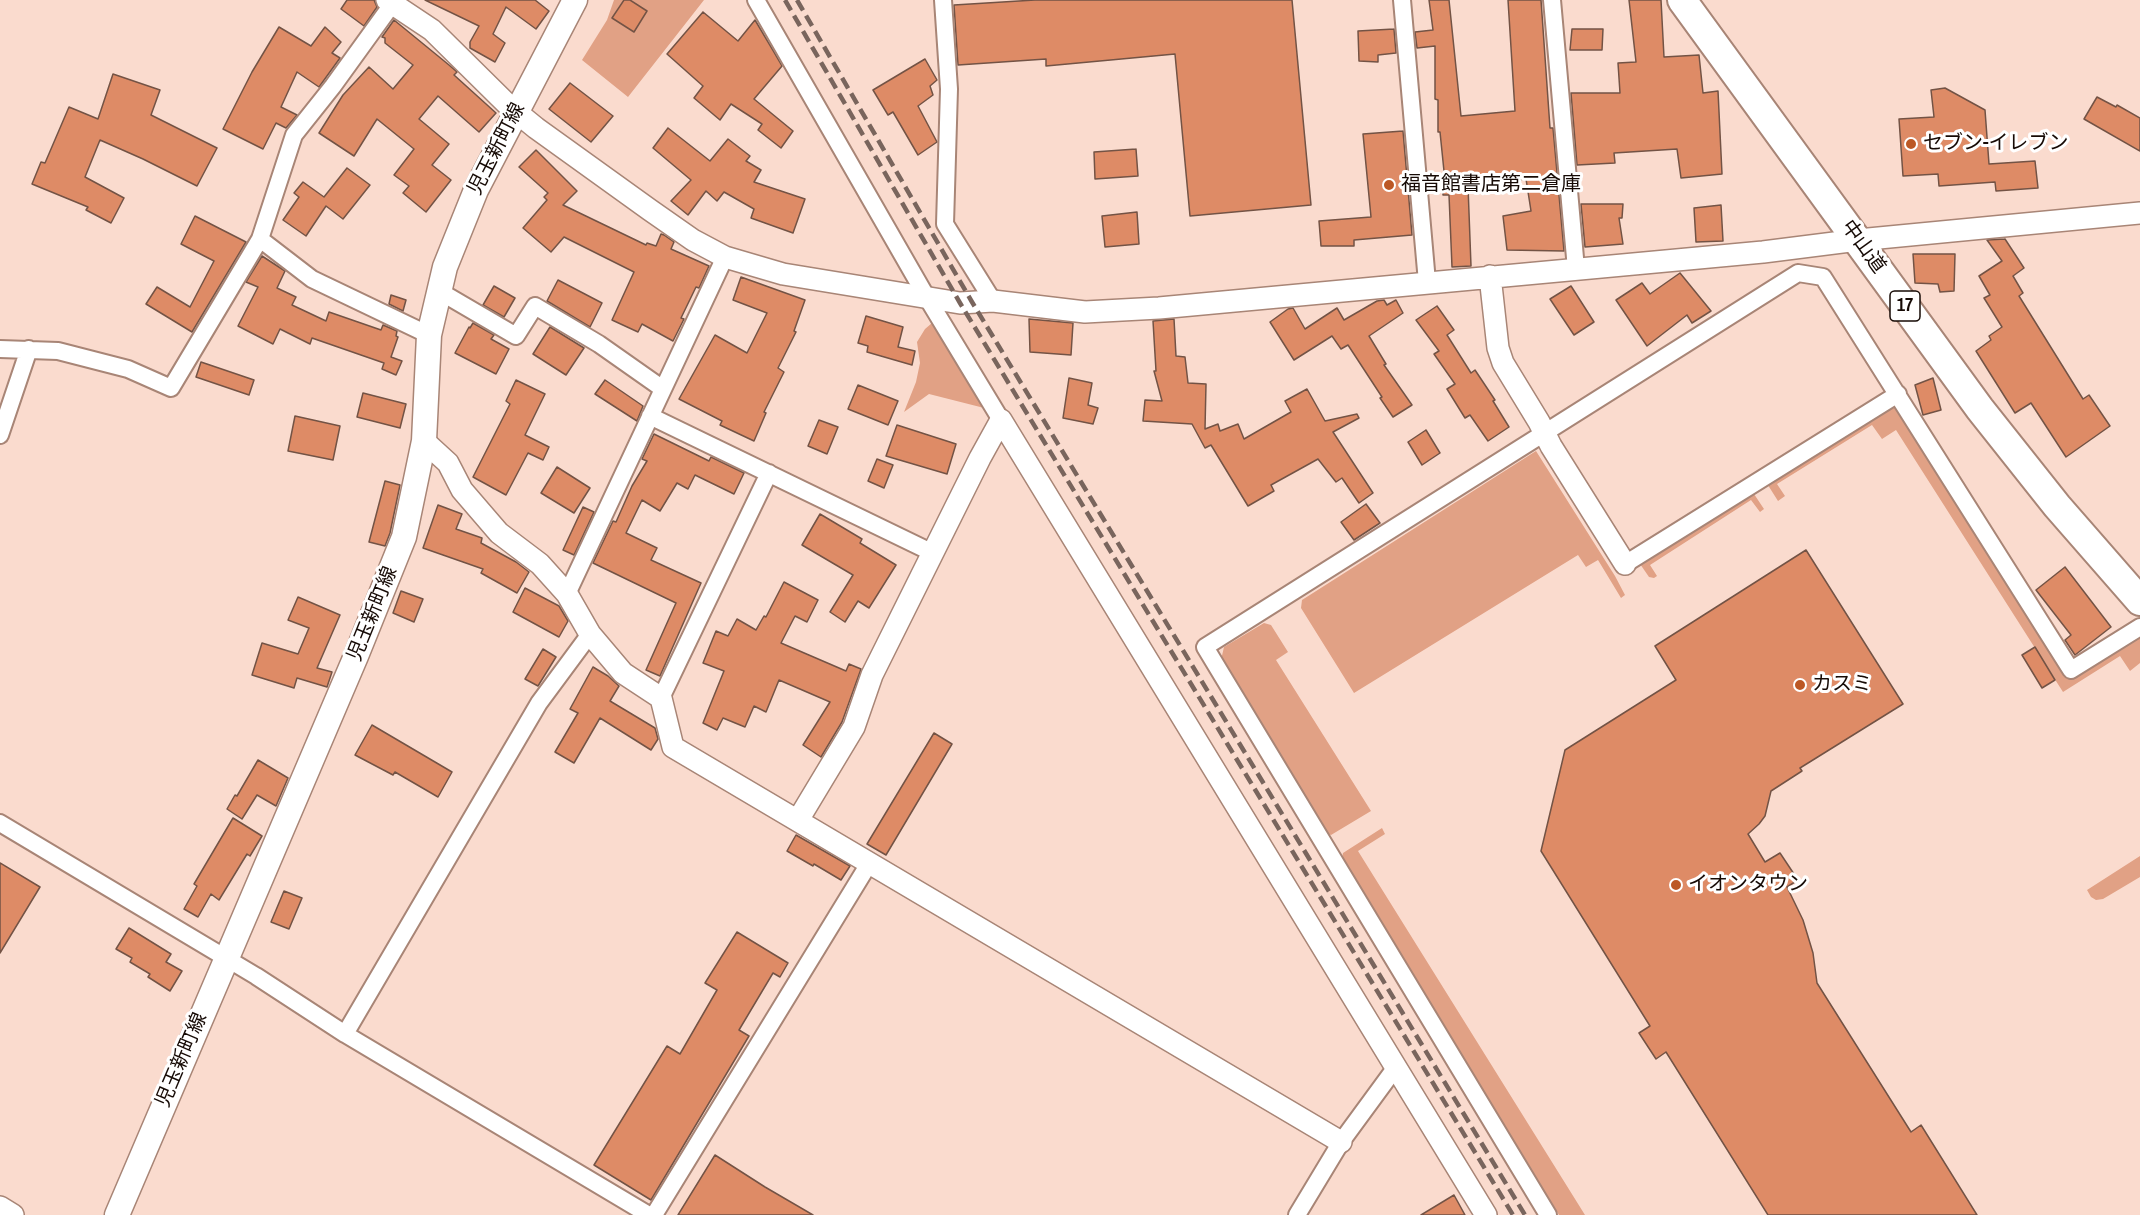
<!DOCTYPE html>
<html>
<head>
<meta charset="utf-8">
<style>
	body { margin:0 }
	canvas { display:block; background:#fadbce }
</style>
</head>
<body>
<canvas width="2140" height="1215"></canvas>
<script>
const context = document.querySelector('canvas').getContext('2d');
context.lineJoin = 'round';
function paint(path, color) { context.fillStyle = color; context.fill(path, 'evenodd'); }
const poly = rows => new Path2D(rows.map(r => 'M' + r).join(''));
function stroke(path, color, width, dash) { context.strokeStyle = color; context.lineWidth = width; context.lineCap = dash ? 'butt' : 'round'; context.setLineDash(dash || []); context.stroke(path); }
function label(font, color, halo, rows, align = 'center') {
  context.font = font + ' "Archivo Narrow","Noto Sans JP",sans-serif'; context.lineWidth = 6; context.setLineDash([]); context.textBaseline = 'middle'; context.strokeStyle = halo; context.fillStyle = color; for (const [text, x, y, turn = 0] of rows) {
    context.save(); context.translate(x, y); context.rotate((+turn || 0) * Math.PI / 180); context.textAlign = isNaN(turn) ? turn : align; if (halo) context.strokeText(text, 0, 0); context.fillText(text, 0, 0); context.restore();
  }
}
paint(poly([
	[614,0,704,0,628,97,582,60,607,20],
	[939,317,996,411,929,394,904,412,916,382,920,363,917,342,925,329],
	[1893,403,2067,677,2140,635,2140,663,2130,671,2120,656,2063,692,1896,430,1882,439,1872,425,1777,484,1785,496,1778,501,1766,482],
	[1536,451,1615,576,1625,595,1621,598,1598,560,1586,567,1578,555,1354,693,1301,608,1302,600],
	[1752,491,1764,509,1760,512,1751,500,1650,565,1657,576,1654,578,1649,577,1638,561],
	[1264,623,1271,625,1288,652,1276,660,1371,811,1331,835,1326,833,1221,660,1224,647],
	[1382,828,1385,834,1358,851,1585,1215,1559,1215,1342,858,1343,853],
	[2140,856,2140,877,2103,899,2096,900,2091,897,2087,890]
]), '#e1a185');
const building = poly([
	[347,0,374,0,377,7,364,26,341,9,347,0],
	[425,0,535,0,549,11,536,29,506,7,493,34,505,43,495,62,470,48,470,42,479,26,425,0],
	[624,0,630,0,647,11,634,32,612,18,624,0],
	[1035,0,1292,0,1311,205,1190,216,1175,54,1046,66,1046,59,958,65,954,5,1035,0],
	[1429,0,1449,0,1461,116,1515,111,1508,0,1541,0,1550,128,1553,128,1564,251,1507,250,1503,216,1531,211,1526,179,1468,186,1471,266,1452,267,1449,195,1443,195,1443,181,1445,181,1440,132,1438,132,1438,100,1435,99,1435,46,1417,48,1415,32,1433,30,1429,0],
	[1629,0,1661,0,1664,57,1699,55,1703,93,1718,91,1722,174,1681,178,1677,149,1614,153,1615,163,1577,165,1571,93,1620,93,1618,63,1636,62,1629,0],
	[703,12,738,41,755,20,774,52,782,66,754,99,793,131,781,148,758,130,762,124,731,104,720,120,694,98,703,86,667,54,703,12],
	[394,20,449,65,457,72,454,75,496,113,479,132,438,96,419,119,449,144,432,165,451,180,426,212,403,193,409,186,394,175,414,149,377,119,354,156,319,133,343,95,369,67,393,89,413,65,385,43,385,38,382,37,394,20],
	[279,27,311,46,325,27,341,42,332,53,340,58,319,87,297,72,281,107,297,115,286,128,276,123,263,149,223,129,252,72,279,27],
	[1394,29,1396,53,1378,55,1378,62,1359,61,1358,31,1394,29],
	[1572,29,1603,29,1602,50,1570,50,1572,29],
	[925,59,937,80,930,86,933,95,918,106,937,142,918,155,893,112,888,115,873,90,925,59],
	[113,74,160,90,151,115,217,148,197,186,143,159,100,140,85,177,124,198,111,223,86,210,88,207,32,184,41,162,45,163,69,107,98,119,113,74],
	[570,83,613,116,591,142,549,109,570,83],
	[1945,88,1985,110,1989,164,2035,161,2038,188,1996,191,1995,182,1939,186,1938,174,1903,176,1899,119,1934,117,1931,90,1945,88],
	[2097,97,2116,107,2117,105,2140,118,2140,151,2084,119,2097,97],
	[668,128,710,161,728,139,750,156,746,161,761,170,754,182,805,199,793,233,751,218,754,209,724,192,717,201,706,191,688,215,671,201,691,180,653,148,668,128],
	[1403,131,1412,235,1354,240,1354,246,1321,246,1319,221,1371,217,1363,134,1403,131],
	[1136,149,1138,176,1095,179,1094,152,1136,149],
	[536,150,577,191,563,205,646,245,647,243,656,246,661,234,664,235,674,242,671,249,709,266,699,288,696,287,681,318,684,319,673,341,642,324,638,332,612,320,634,272,564,237,551,252,523,228,547,200,544,197,548,193,519,167,536,150],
	[347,168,370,185,343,219,326,206,306,236,283,220,299,197,294,193,303,182,324,197,347,168],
	[1581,204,1623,204,1622,218,1619,218,1623,244,1585,247,1581,204],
	[1721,205,1723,241,1696,242,1694,208,1721,205],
	[1137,212,1139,244,1105,247,1102,216,1137,212],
	[195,216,246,242,192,332,146,304,157,287,190,307,214,261,181,244,195,216],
	[2005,239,2024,268,2013,276,2023,293,2019,296,2083,399,2089,395,2110,426,2066,457,2031,403,2015,413,1976,351,1991,340,1989,336,2002,327,1984,298,1990,295,1979,276,2002,261,1987,240,2005,239],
	[1913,254,1955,254,1954,291,1940,292,1938,284,1915,283,1913,254],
	[262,256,285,271,277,288,296,297,292,305,326,321,329,312,381,330,383,325,397,331,396,336,398,337,391,357,402,361,396,375,382,369,384,363,312,338,310,344,280,329,273,344,238,326,258,287,246,282,262,256],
	[1680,273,1711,311,1692,323,1687,315,1647,346,1616,300,1642,283,1650,294,1680,273],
	[741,277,805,300,794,331,796,332,778,368,784,372,764,412,766,413,754,441,720,425,722,421,679,399,715,335,747,353,767,313,733,300,741,277],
	[558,280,602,303,590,327,547,301,558,280],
	[494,286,515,298,504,317,483,305,494,286],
	[1571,286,1594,322,1574,335,1550,299,1571,286],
	[391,295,406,300,403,311,389,304,391,295],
	[1384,300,1387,305,1396,300,1403,313,1369,336,1386,364,1384,365,1412,405,1393,417,1380,398,1382,397,1348,345,1341,349,1332,336,1294,360,1270,322,1288,309,1293,308,1305,329,1337,308,1344,320,1377,301,1384,300],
	[1437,306,1454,330,1447,335,1471,373,1475,370,1495,400,1493,401,1509,427,1488,441,1470,415,1465,418,1447,389,1455,384,1434,354,1439,351,1416,320,1437,306],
	[866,316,903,327,898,347,915,351,912,365,867,352,868,346,858,343,866,316],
	[1029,319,1073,323,1071,355,1030,352,1029,319],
	[1174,319,1176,356,1185,357,1188,383,1206,384,1205,429,1218,424,1220,431,1238,424,1244,439,1291,412,1285,401,1307,389,1325,421,1357,414,1359,418,1333,432,1373,493,1359,503,1342,478,1336,482,1318,459,1271,485,1274,491,1248,506,1211,445,1205,448,1192,424,1143,421,1145,400,1162,401,1154,371,1156,371,1153,321,1174,319],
	[473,323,494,335,491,339,509,349,496,374,455,353,469,327,470,328,473,323],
	[550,327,584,348,566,375,533,354,550,327],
	[201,362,254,380,249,395,196,377,201,362],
	[1069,378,1092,383,1088,405,1098,408,1093,424,1063,418,1069,378],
	[1933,378,1941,410,1923,415,1915,385,1933,378],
	[516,380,545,394,525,435,549,447,543,460,528,453,506,495,473,477,510,404,506,401,516,380],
	[605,380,643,406,637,421,595,394,605,380],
	[858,385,898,401,888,425,848,409,858,385],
	[363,393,406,404,400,428,357,417,363,393],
	[295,416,340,426,333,460,288,451,295,416],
	[819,420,838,427,827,454,808,446,819,420],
	[897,425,956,444,947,474,886,456,897,425],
	[1426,430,1440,453,1422,465,1408,442,1426,430],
	[654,434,709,461,711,457,744,473,734,494,695,475,688,489,677,483,660,511,642,500,626,533,657,548,651,560,701,583,660,676,646,670,676,603,593,563,613,521,616,522,632,486,647,461,642,459,654,434],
	[877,459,893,465,884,488,868,481,877,459],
	[557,467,590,488,574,513,541,493,557,467],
	[385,481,400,485,390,533,385,546,369,542,385,481],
	[1366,504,1380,523,1354,540,1341,522,1366,504],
	[438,505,462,514,456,529,482,538,481,543,516,562,529,572,517,593,481,573,483,569,423,548,438,505],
	[583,507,594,512,574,555,563,550,583,507],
	[820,514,862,539,860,543,896,565,869,608,858,601,845,622,830,612,853,575,802,545,820,514],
	[1806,550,1903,704,1800,768,1802,771,1771,791,1765,816,1759,824,1748,834,1765,862,1780,853,1798,880,1787,887,1803,920,1813,953,1817,983,1911,1132,1921,1125,1977,1215,1768,1215,1666,1052,1656,1059,1639,1033,1650,1026,1541,851,1565,750,1676,680,1655,646,1806,550],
	[2065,567,2111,627,2075,655,2065,640,2071,635,2036,590,2065,567],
	[784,582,818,600,807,622,795,616,781,643,846,671,849,664,861,669,842,722,821,757,803,745,830,702,779,680,766,712,754,706,745,727,723,718,717,730,703,723,724,671,703,663,716,631,728,636,737,619,756,630,764,616,766,617,784,582],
	[525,588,559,606,568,621,559,637,513,612,525,588],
	[401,591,423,599,414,622,393,613,401,591],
	[298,597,340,615,317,668,332,672,327,687,297,678,294,688,252,675,262,643,298,654,309,628,288,620,298,597],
	[2035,647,2055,680,2042,688,2022,655,2035,647],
	[543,649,556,657,538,686,525,679,543,649],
	[593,667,608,676,619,686,610,701,655,728,658,739,651,750,600,718,574,763,555,752,578,713,570,709,593,667],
	[372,725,452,772,438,797,395,772,393,775,355,755,372,725],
	[934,733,952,744,886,855,867,844,934,733],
	[258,760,288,778,276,806,257,795,242,819,227,809,235,795,237,796,258,760],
	[233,818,262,836,250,856,247,854,219,900,211,894,198,917,184,909,197,886,194,884,233,818],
	[796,835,850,866,841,880,814,864,813,866,787,851,796,835],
	[0,863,40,887,0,953,0,863],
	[284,891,302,898,289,929,271,922,284,891],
	[129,928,171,954,166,962,182,971,170,991,148,977,150,974,130,962,132,958,116,949,129,928],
	[737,932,788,963,780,977,773,973,739,1030,749,1036,651,1200,594,1165,667,1046,680,1054,717,990,705,983,737,932],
	[715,1155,765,1187,813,1215,678,1215,715,1155],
	[1454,1195,1465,1215,1421,1215,1454,1195]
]);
paint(building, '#de8b66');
stroke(building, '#735345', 1.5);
const minor = poly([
	[756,0,926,296,1001,420],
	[943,0,949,89,945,224,993,301],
	[1402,0,1427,282],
	[1552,0,1576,269],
	[260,239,312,279,429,335],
	[439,291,516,336,535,306,599,344,663,389],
	[0,349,58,351,128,369,171,388,260,239,294,135,333,86,393,3],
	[650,416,933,553],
	[0,435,29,349],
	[1625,564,1898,394],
	[567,594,725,257],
	[661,698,769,473],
	[0,823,256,976,345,1034,649,1215],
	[345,1034,539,703,590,634],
	[654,1215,870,862],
	[1297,1215,1341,1142,1396,1067],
	[1548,1215,1205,647,1798,273,1823,277,2071,670,2140,627]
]);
const tertiary = poly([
	[387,0,432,30,509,106,536,128,650,210,693,240,725,257,783,274,960,303,993,301,1085,312,1159,308,1763,252,1858,240,2140,213],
	[1490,276,1498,348,1503,363,1539,422,1551,446,1625,564],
	[424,441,448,463,462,490,499,533,540,564,567,594,590,634,623,673,661,698,673,747,1341,1142],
	[798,820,854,727,872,675,980,458,1001,420,1486,1215],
	[0,1207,13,1215]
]);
const secondary = poly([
	[117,1215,356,656,404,537,424,441,429,335,445,267,476,190,575,0]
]);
const trunk = poly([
	[1682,0,1980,409,2057,506,2140,601]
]);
stroke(minor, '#a88576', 20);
stroke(tertiary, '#a88576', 24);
stroke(secondary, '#a88576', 27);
stroke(trunk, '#a88576', 32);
stroke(minor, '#fff', 16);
stroke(tertiary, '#fff', 21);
stroke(secondary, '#fff', 24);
stroke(trunk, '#fff', 28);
stroke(poly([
	[785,0,960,303,1513,1215],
	[797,0,972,302,1525,1215]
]), '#79655d', 4.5, [12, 6]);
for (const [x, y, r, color] of [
	[1911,144,6,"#bc5825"],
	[1389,185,6,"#bc5825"],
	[1800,685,6,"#bc5825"],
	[1676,885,6,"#bc5825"]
]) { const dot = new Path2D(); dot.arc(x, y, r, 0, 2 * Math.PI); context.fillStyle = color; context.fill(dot); stroke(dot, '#fff', 2); }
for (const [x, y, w] of [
	[1905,306,30]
]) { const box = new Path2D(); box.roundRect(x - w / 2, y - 15, w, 30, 4.5); context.fillStyle = '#fff'; context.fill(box); stroke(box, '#160a05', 1.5); }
label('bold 18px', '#160a05', null, [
	["17",1905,306]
]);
label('20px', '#160a05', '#fff', [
	["セブン-イレブン",1923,144],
	["福音館書店第二倉庫",1401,185],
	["カスミ",1812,685],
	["イオンタウン",1688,885]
], 'left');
label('20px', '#160a05', '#fff', [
	["児玉新町線",497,149,-63],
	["中山道",1863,247,54],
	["児玉新町線",373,614,-68],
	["児玉新町線",182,1060,-67]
]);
</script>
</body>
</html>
